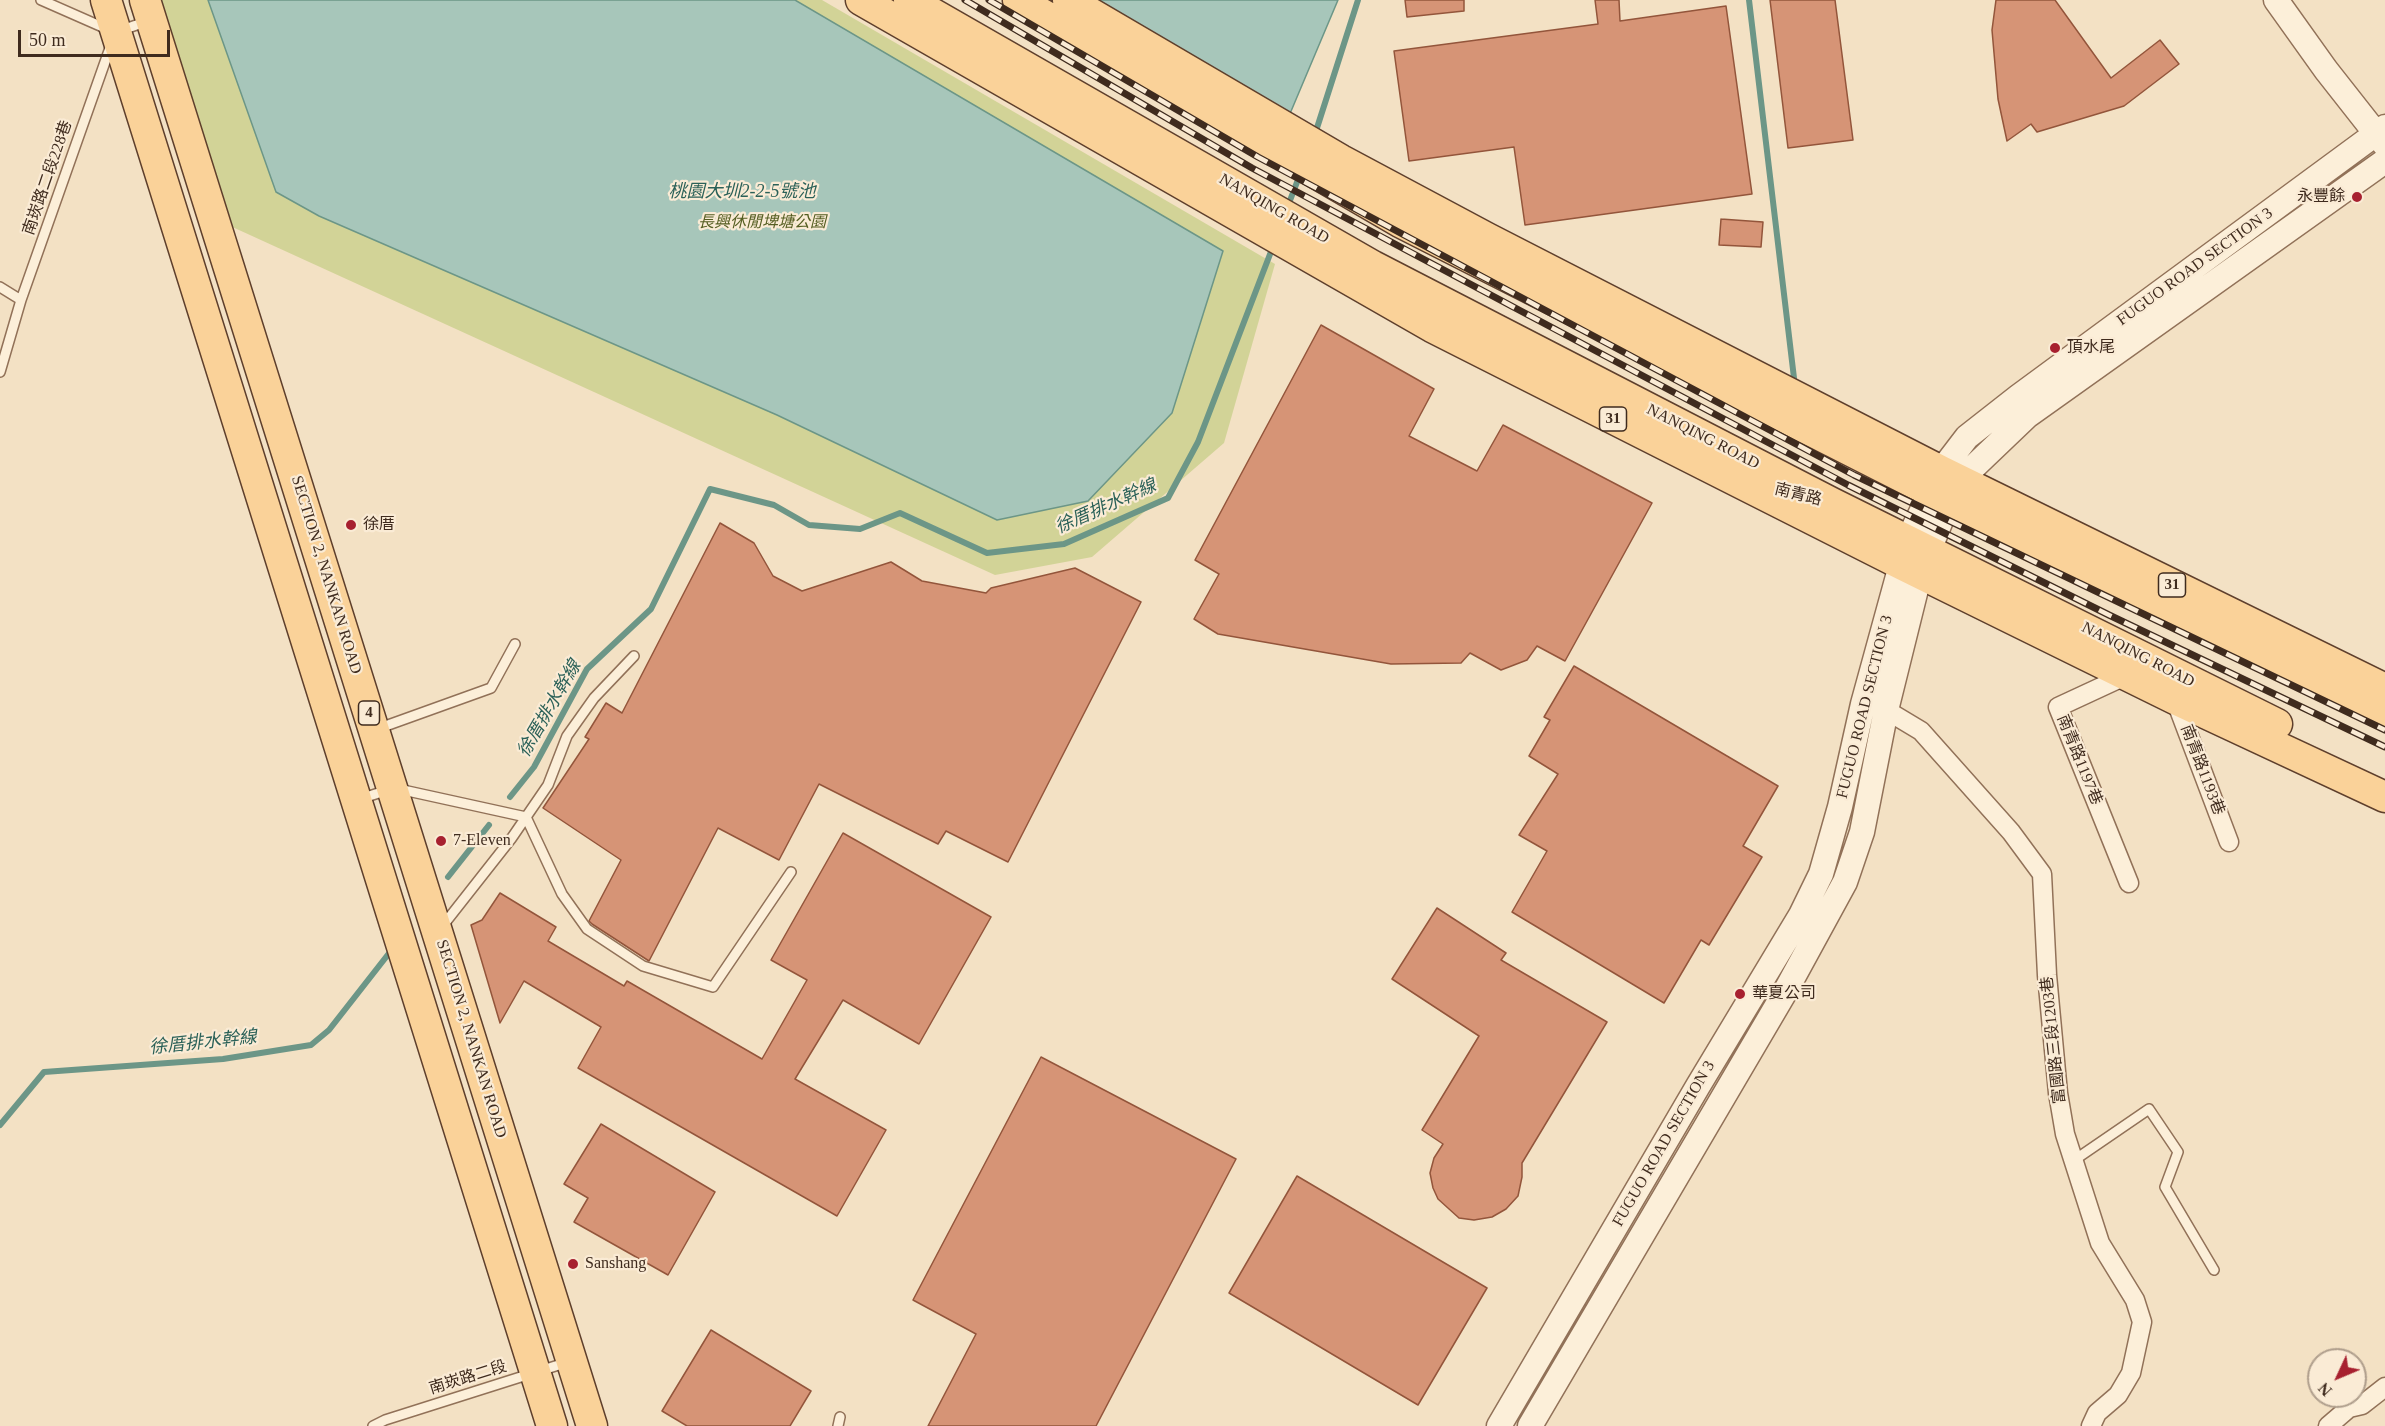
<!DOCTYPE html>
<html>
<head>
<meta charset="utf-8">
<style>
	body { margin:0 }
	#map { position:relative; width:2385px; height:1426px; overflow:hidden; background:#f3e1c4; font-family:"Times New Roman",serif }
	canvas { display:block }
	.north { position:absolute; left:2307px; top:1348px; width:60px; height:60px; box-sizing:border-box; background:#faebd5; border:2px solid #af9e8c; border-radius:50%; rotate:226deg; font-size:16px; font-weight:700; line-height:24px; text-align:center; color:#3f2b1e }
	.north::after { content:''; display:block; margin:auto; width:21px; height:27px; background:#a7202f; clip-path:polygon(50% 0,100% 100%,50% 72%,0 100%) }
	.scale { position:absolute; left:18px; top:30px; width:152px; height:27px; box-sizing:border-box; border:3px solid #3f2b1e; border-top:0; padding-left:8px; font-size:18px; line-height:21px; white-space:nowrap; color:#3f2b1e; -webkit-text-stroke:4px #faebd5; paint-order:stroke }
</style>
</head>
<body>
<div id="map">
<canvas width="2385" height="1426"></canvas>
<div class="north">N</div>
<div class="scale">50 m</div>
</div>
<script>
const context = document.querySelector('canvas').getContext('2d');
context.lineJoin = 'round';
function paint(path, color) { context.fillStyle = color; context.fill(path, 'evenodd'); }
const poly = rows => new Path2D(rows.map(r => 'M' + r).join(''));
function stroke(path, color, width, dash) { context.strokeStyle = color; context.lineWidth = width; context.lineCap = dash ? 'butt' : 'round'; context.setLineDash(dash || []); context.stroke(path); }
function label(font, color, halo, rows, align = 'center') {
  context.font = font + ' "Times New Roman","Noto Sans TC",serif'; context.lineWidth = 4.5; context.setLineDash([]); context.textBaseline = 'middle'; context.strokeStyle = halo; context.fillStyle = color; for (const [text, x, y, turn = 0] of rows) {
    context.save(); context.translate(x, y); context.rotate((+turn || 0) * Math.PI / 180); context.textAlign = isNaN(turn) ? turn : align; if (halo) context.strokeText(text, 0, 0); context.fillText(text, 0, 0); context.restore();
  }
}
paint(poly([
	[160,0,822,0,1275,264,1224,443,1092,557,995,575,228,225]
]), '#d2d397');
const water = poly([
	[208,0,795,0,1223,251,1172,413,1088,501,997,520,777,415,319,216,276,192,208,0],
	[1091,0,1338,0,1289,116,1091,0]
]);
paint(water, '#a7c6ba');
stroke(water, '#6c9687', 1.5);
stroke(poly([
	[1749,0,1794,378],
	[1316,131,1358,0],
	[1289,203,1299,177],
	[510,797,534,767,587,669,651,609,710,489,774,505,809,525,860,529,900,513,987,553,1064,544,1168,498,1198,442,1272,249],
	[448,877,489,825],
	[0,1125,44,1072,223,1059,311,1045,329,1030,390,952]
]), '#6c9687', 6);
const building = poly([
	[1405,0,1464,0,1464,11,1407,17,1405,0],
	[1595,0,1619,0,1620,21,1726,6,1752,194,1525,225,1514,147,1409,161,1394,51,1598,24,1595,0],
	[1770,0,1835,0,1853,140,1788,148,1770,0],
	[1996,0,2055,0,2111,78,2160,40,2179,64,2124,106,2037,132,2031,124,2007,141,1998,99,1992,30,1996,0],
	[1721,219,1763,222,1761,247,1719,245,1721,219],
	[1321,325,1434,389,1409,436,1477,471,1503,425,1652,503,1565,661,1537,646,1527,660,1501,670,1470,653,1461,663,1391,664,1218,634,1194,619,1219,574,1195,560,1321,325],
	[720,523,754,543,773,576,802,591,891,562,922,581,986,593,991,588,1075,568,1141,602,1008,862,946,831,938,844,819,784,779,860,718,828,649,961,592,924,589,921,621,860,543,808,589,739,585,737,606,703,622,713,720,523],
	[1574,666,1778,786,1743,846,1762,857,1709,945,1701,940,1664,1003,1512,912,1547,851,1519,835,1558,774,1529,756,1550,720,1544,717,1574,666],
	[843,833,991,917,919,1044,843,1000,795,1079,886,1130,837,1216,578,1068,601,1027,524,981,500,1023,471,925,482,920,500,893,556,927,548,941,624,986,627,981,762,1059,807,980,771,960,843,833],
	[1437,908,1506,953,1501,960,1607,1022,1522,1163,1522,1177,1518,1196,1506,1209,1492,1217,1474,1220,1459,1218,1438,1199,1433,1188,1430,1173,1434,1158,1443,1144,1422,1130,1479,1036,1392,979,1437,908],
	[1041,1057,1236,1159,1096,1426,928,1426,976,1334,913,1300,1041,1057],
	[601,1124,715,1192,668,1275,574,1222,588,1198,564,1184,601,1124],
	[1297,1176,1487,1288,1418,1405,1229,1293,1297,1176],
	[711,1330,811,1391,790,1426,687,1426,662,1411,711,1330]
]);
paint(building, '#d69476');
stroke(building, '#93553b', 1.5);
const service = poly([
	[41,0,107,29],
	[119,31,148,21],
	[0,287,21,300],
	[0,372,21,300,111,45],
	[377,729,491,688,515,644],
	[360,799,394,788,526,817,562,894,587,929,643,966,713,987,791,872],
	[441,928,511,839,548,785,567,736,594,698,634,656],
	[2073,1161,2149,1109,2178,1152,2165,1187,2214,1270],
	[373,1426,385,1420,568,1362],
	[838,1426,840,1417]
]);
const minor = poly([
	[2127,675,2058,707,2129,883],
	[2175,699,2229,842],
	[1876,707,1886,710,1921,731,2011,832,2042,874,2047,975,2058,1093,2065,1134,2100,1243,2135,1300,2142,1322,2131,1373,2118,1395,2097,1413,2091,1426],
	[2328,1426,2349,1408,2362,1405,2385,1387]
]);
const tertiary = poly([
	[2276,0,2326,70,2385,145],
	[1499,1426,1698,1086,1801,915,1821,874,1840,807,1863,704,1908,540,1941,471,1967,437,2018,397,2385,127],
	[1530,1426,1785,992,1845,882,1862,832,1886,710,1920,573,1949,500,1960,480,2027,416,2385,161]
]);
const primary = poly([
	[106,0,552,1426],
	[145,0,592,1426],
	[861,0,1432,327,1901,564,2175,699,2385,797],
	[909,0,1373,266,1832,503,2277,724],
	[1018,0,1400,222,1930,491,2385,714],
	[1068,0,1341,160,1487,238,1941,471,2385,689]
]);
stroke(service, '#917158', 12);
stroke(minor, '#917158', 21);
stroke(tertiary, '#917158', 27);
stroke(primary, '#5e3f2c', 33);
stroke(service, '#fcefd9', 9);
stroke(minor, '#fcefd9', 18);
stroke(tertiary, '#fcefd9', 24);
stroke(primary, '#fad299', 30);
const rail = poly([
	[965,0,1252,168,1848,485,2109,615,2385,747],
	[989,0,1258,157,1854,475,2385,730]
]);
stroke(rail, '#3f2b1e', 7);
stroke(rail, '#faebd5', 4.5, [14]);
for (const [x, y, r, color] of [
	[2357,197,6,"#a7202f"],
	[2055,348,6,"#a7202f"],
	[351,525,6,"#a7202f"],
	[441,841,6,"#a7202f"],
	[1740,994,6,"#a7202f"],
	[573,1264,6,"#a7202f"]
]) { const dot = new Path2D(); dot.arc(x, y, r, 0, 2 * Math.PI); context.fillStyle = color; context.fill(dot); stroke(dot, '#faebd5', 2); }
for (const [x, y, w] of [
	[1613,419,27],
	[2172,585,27],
	[369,713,21]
]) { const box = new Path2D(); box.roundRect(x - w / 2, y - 12, w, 24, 4.5); context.fillStyle = '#faebd5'; context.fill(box); stroke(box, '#3f2b1e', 1.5); }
label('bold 15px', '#3f2b1e', null, [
	["31",1613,419],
	["31",2172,585],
	["4",369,713]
]);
label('16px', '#3f2b1e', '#faebd5', [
	["南崁路二段228巷",48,178,-71],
	["NANQING ROAD",1274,209,30],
	["FUGUO ROAD SECTION 3",2195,267,-36],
	["NANQING ROAD",1703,437,27],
	["南青路",1798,495,14],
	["SECTION 2, NANKAN ROAD",326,575,73],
	["NANQING ROAD",2138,655,27],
	["FUGUO ROAD SECTION 3",1865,707,-76],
	["南青路1197巷",2079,760,68],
	["南青路1193巷",2202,770,69],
	["SECTION 2, NANKAN ROAD",471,1039,73],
	["富國路三段1203巷",2054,1040,-96],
	["FUGUO ROAD SECTION 3",1664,1144,-60],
	["南崁路二段",468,1378,-17]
]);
label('16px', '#3f2b1e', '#faebd5', [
	["永豐餘",2345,197,"right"],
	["頂水尾",2067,348],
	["徐厝",363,525],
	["7-Eleven",453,841],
	["華夏公司",1752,994],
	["Sanshang",585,1264]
], 'left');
label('italic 16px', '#555e22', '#faebd5', [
	["長興休閒埤塘公園",762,223]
]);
label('italic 18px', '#2b6158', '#faebd5', [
	["桃園大圳2-2-5號池",742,192],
	["徐厝排水幹線",1106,507,-24],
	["徐厝排水幹線",550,709,-60],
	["徐厝排水幹線",203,1043,-6]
]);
</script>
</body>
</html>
